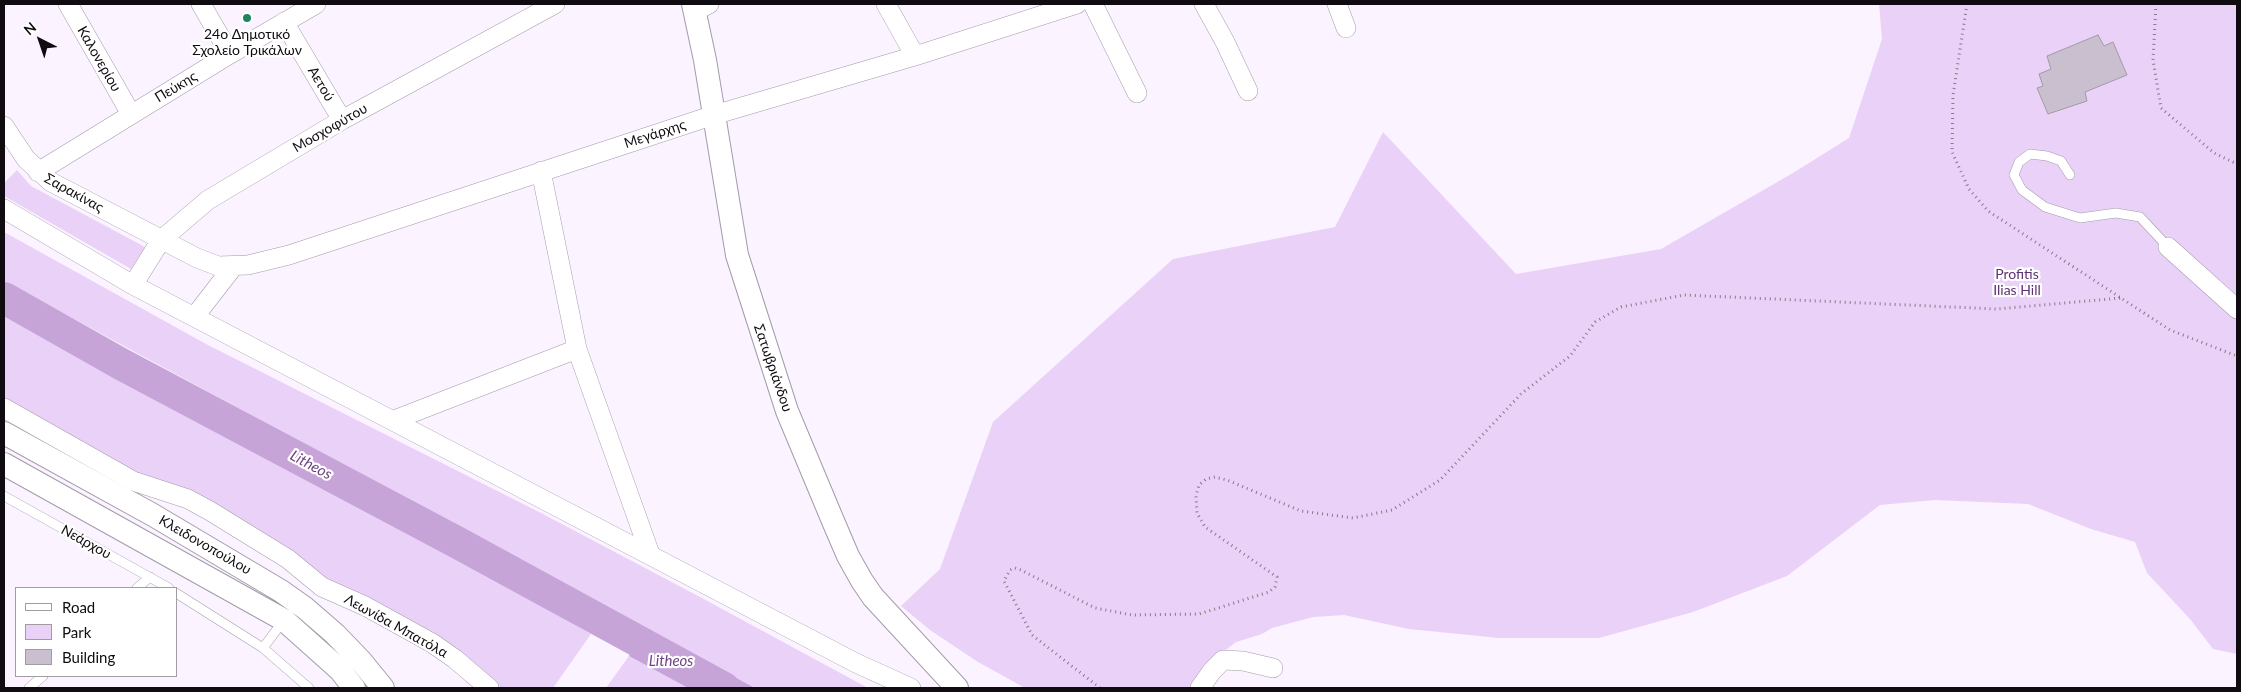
<!DOCTYPE html>
<html>
<head>
<meta charset="utf-8">
<style>
	body { margin:0 }
	#map { position:relative; width:2241px; height:692px; overflow:hidden; background:#fbf3ff; font-family:Lato,sans-serif }
	canvas { display:block }
	.frame { position:absolute; inset:0; border:5px solid #0f0b10; pointer-events:none }
	.legend { position:absolute; left:15px; top:587px; width:162px; height:90px; box-sizing:border-box; background:#fff; border:1px solid #9f9d9f; margin:0; padding:6px 9px; list-style:none; font-size:15px; color:#0f0b10 }
	.legend li { display:flex; align-items:center; gap:10px; height:25px }
	.legend b { width:25px; border:1px solid #9f9d9f }
	.north { position:absolute; left:15px; top:15px; width:50px; height:50px; -webkit-text-stroke:4px #fff; paint-order:stroke; rotate:319deg; font-size:14px; font-weight:700; line-height:20px; text-align:center; color:#0f0b10 }
	.north::after { content:''; display:block; margin:auto; width:18px; height:22px; background:#0f0b10; clip-path:polygon(50% 0,100% 100%,50% 72%,0 100%) }
</style>
</head>
<body>
<div id="map">
<canvas width="2241" height="692"></canvas>
<div class="frame"></div>
<ul class="legend">
<li><b style="height:6px;background:#fff"></b>Road</li>
<li><b style="height:14px;background:#ead1f8"></b>Park</li>
<li><b style="height:14px;background:#c9bfce"></b>Building</li>
</ul>
<div class="north">N</div>
</div>
<script>
const context = document.querySelector('canvas').getContext('2d');
context.lineJoin = 'round';
function paint(path, color) { context.fillStyle = color; context.fill(path, 'evenodd'); }
const poly = rows => new Path2D(rows.map(r => 'M' + r).join(''));
function stroke(path, color, width, dash) { context.strokeStyle = color; context.lineWidth = width; context.lineCap = dash ? 'butt' : 'round'; context.setLineDash(dash || []); context.stroke(path); }
function label(font, color, halo, rows, align = 'center') {
  context.font = font + ' Lato,sans-serif'; context.lineWidth = 4.5; context.setLineDash([]); context.textBaseline = 'middle'; context.strokeStyle = halo; context.fillStyle = color; for (const [text, x, y, turn = 0] of rows) {
    context.save(); context.translate(x, y); context.rotate((+turn || 0) * Math.PI / 180); context.textAlign = isNaN(turn) ? turn : align; if (halo) context.strokeText(text, 0, 0); context.fillText(text, 0, 0); context.restore();
  }
}
paint(poly([
	[1879,4,2237,4,2237,654,2213,649,2190,619,2147,573,2135,542,2091,529,2028,504,1935,500,1880,505,1787,576,1693,612,1599,638,1499,638,1409,629,1344,615,1313,617,1272,628,1262,634,1236,642,1217,657,1190,688,1025,688,978,662,930,630,901,606,940,569,993,422,1173,259,1335,227,1383,132,1516,274,1661,249,1793,173,1849,138,1882,39],
	[17,170,31,186,145,247,131,269,4,196,4,183],
	[4,232,206,344,541,513,700,597,868,688,755,688,4,281],
	[4,313,199,422,483,572,591,634,553,688,500,688,4,398],
	[629,656,688,688,606,688]
]), '#ead1f8');
paint(poly([
	[646,629,755,688,688,688,629,656]
]), '#c6a4d8');
stroke(poly([
	[4,298,121,364,460,544,724,688]
]), '#c6a4d8', 32);
const building = poly([
	[2098,35,2104,46,2113,42,2127,75,2085,92,2087,101,2048,114,2037,88,2043,86,2039,74,2051,69,2047,56,2098,35]
]);
paint(building, '#c9bfce');
stroke(building, '#a39aa8', 1);
const service = poly([
	[2070,175,2061,161,2047,156,2030,154,2019,162,2014,175,2022,190,2045,207,2080,218,2116,213,2140,217,2168,247],
	[4,496,169,588],
	[137,588,150,577],
	[176,593,263,648,309,688],
	[263,648,284,620],
	[29,688,43,676]
]);
const minor = poly([
	[68,4,131,114],
	[201,4,230,54],
	[886,4,915,56],
	[1093,4,1137,93],
	[1204,4,1225,42,1248,91],
	[1337,4,1346,28],
	[695,11,709,4],
	[284,22,342,120],
	[4,126,26,159,51,182,197,258,218,266,248,265,289,255,714,115,915,56,1077,4],
	[541,171,577,349,650,554],
	[38,172,230,54,316,4],
	[4,209,133,285,856,663,911,688],
	[2168,247,2237,309],
	[133,285,161,240,208,200,342,120,555,4],
	[195,316,233,267],
	[4,408,133,481,188,499,210,511,288,559,322,587,365,606,432,643,455,659,489,688],
	[394,420,577,349],
	[1200,688,1212,671,1223,660,1243,661,1273,668]
]);
const tertiary = poly([
	[693,4,705,60,737,255,787,411,833,521,848,556,862,581,873,597,957,688],
	[4,433,153,515,281,591,305,608,335,634,361,661,383,688],
	[4,464,284,620,340,670,354,688]
]);
stroke(service, '#a49ba9', 10);
stroke(minor, '#a49ba9', 20);
stroke(tertiary, '#a49ba9', 24);
stroke(poly([
	[1967,4,1953,95,1952,152,1969,189,1988,211,2170,330,2237,356],
	[2156,4,2153,60,2161,108,2214,153,2237,164],
	[1100,688,1032,635,1004,581,1010,570,1015,568,1021,570,1095,608,1132,615,1199,614,1269,592,1275,587,1277,577,1205,527,1197,513,1196,496,1199,485,1206,479,1215,477,1227,480,1301,511,1353,518,1392,510,1440,480,1521,394,1570,356,1595,322,1621,307,1684,295,1997,309,2121,298]
]), '#837d85', 3, [1, 4]);
stroke(service, '#fff', 9);
stroke(minor, '#fff', 19);
stroke(tertiary, '#fff', 22);
for (const [x, y, r, color] of [
	[247,18,5,"#1d8560"]
]) { const dot = new Path2D(); dot.arc(x, y, r, 0, 2 * Math.PI); context.fillStyle = color; context.fill(dot); stroke(dot, '#fff', 2); }
label('14px', '#0f0b10', '#fff', [
	["24ο Δημοτικό",247,34],
	["Σχολείο Τρικάλων",247,50]
]);
label('14px', '#0f0b10', '#fff', [
	["Καλονερίου",99,59,60],
	["Αετού",321,84,59],
	["Πεύκης",176,87,-31],
	["Μοσχοφύτου",330,128,-30],
	["Μεγάρχης",655,134,-18],
	["Σαρακίνας",74,193,29],
	["Σατωβριάνδου",773,368,71],
	["Νεάρχου",86,542,29],
	["Κλειδονοπούλου",205,545,30],
	["Λεωνίδα Μπατόλα",396,626,29]
]);
label('14px', '#5c3171', '#fff', [
	["Profitis",2017,274],
	["Ilias Hill",2017,290]
]);
label('italic 15px', '#6e4283', '#fff', [
	["Litheos",311,465,28],
	["Litheos",671,661]
]);
</script>
</body>
</html>
